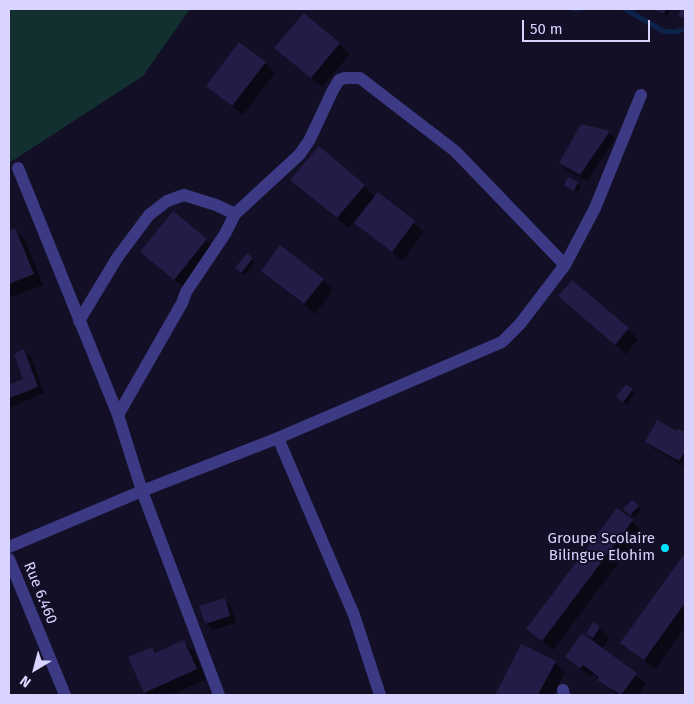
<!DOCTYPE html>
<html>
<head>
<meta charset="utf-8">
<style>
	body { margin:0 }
	#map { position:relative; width:694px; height:704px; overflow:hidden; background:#130f26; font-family:"Fira Sans",sans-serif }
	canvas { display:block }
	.frame { position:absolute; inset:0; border:10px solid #d9d4ff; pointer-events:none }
	.north { position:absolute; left:10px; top:644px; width:50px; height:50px; -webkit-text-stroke:4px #130f26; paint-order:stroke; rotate:217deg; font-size:14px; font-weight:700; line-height:20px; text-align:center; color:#d9d4ff }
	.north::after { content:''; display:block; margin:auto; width:18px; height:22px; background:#d9d4ff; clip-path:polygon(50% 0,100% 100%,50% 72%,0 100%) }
	.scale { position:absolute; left:522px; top:20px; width:128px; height:22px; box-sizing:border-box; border:2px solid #d9d4ff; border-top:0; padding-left:6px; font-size:15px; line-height:18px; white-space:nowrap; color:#d9d4ff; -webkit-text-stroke:4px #130f26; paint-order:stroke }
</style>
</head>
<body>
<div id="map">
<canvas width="694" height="704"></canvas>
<div class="frame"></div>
<div class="north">N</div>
<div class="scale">50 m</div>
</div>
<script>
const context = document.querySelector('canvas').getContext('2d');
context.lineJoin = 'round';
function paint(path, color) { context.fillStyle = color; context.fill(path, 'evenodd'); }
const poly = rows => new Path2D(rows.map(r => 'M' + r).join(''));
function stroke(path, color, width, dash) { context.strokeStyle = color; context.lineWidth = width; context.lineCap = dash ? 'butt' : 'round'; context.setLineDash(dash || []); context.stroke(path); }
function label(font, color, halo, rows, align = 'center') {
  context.font = font + ' "Fira Sans",sans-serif'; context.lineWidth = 4; context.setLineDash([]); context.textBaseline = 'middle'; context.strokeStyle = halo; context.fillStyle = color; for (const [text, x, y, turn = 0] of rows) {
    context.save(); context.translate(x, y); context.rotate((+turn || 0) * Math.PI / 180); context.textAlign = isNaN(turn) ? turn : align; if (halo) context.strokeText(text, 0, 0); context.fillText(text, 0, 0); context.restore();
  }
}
paint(poly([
	[9,9,190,9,143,76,9,163]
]), '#12302f');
paint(poly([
	[650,9,670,9,667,16],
	[304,14,350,54,322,87,276,48],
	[265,63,275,73,243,115,207,86],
	[609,132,615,139,587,181,567,170,560,163],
	[568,178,581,186,577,193,565,184],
	[292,180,364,186,375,197,378,194,424,232,402,261,356,222,368,206,367,205,348,228],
	[15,230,25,240,43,285,9,298,9,232],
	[206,240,216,250,185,289,142,252],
	[247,255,255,262,245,275,239,271],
	[262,271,323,280,333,290,315,314],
	[559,296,628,329,638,339,626,354],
	[24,351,31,357,44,393,9,408,9,386,25,380],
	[632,390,635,393,627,404,621,400],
	[679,430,685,434,685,467,653,448,647,442,677,433],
	[632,502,641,510,634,517,625,509],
	[632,521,642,531,553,650,528,629],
	[685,555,685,627,655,669,622,642],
	[224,600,231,606,236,623,212,630,206,623],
	[599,628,609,638,602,649,646,684,638,695,616,695,600,679,593,674,591,677,567,657,598,646,588,634],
	[184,642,194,652,206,679,171,695,148,695,145,692,152,648,158,653],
	[522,645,555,662,565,672,553,695,496,695]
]), '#0007');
stroke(poly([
	[575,9,580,9],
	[625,9,663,31,675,32,685,29]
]), '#0c2248', 5);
paint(poly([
	[651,9,666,9,664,14],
	[681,9,685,9,685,19,678,16],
	[304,13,340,43,311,78,274,48],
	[239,42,266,62,232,106,206,86],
	[581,124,610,131,580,175,559,163],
	[319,146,365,185,337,218,290,180],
	[568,177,578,182,574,191,564,185],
	[378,192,415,221,392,252,354,223],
	[173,211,207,239,174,280,140,252],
	[15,228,34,274,9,284,9,231],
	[280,245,324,279,304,304,261,271],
	[247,253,253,258,241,273,235,268],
	[572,280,629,328,615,345,558,296],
	[24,349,38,387,9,398,9,385,23,379,14,354],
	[626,384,633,389,623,402,616,397],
	[657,420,677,431,679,429,685,432,685,451,679,461,645,442],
	[632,500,639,506,630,515,623,509],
	[617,508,633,520,542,641,526,629],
	[685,553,685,603,644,660,620,643],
	[225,598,230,616,205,624,199,606],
	[593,622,600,627,593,638,586,634],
	[582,633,637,673,621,695,597,680,599,677,583,665,580,668,565,657],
	[184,640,197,669,144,693,128,657,152,647,155,653],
	[521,644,556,661,538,695,495,695]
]), '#241b47');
stroke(poly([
	[18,168,118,415,142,491,219,695],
	[79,321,117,258,149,215,167,201,184,195,216,205,235,214],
	[118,415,182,303,186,292,225,234,235,214,299,155,309,141,333,90,339,80,345,78,360,78,455,151,565,265],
	[278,438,354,615,380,695],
	[9,547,142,491,278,438,502,342,520,324,565,265,595,208,641,95],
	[9,559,65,695],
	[563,690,564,695]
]), '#3d3a85', 12);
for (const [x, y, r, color] of [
	[665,548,5,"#00e5ff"]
]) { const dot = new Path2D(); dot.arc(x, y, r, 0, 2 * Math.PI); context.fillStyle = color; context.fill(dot); stroke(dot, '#130f26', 2); }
label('15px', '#d9d4ff', '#130f26', [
	["Groupe Scolaire",655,539],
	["Bilingue Elohim",655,556]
], 'right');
label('15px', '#d9d4ff', '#130f26', [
	["Rue 6.460",40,593,68]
]);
</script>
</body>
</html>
